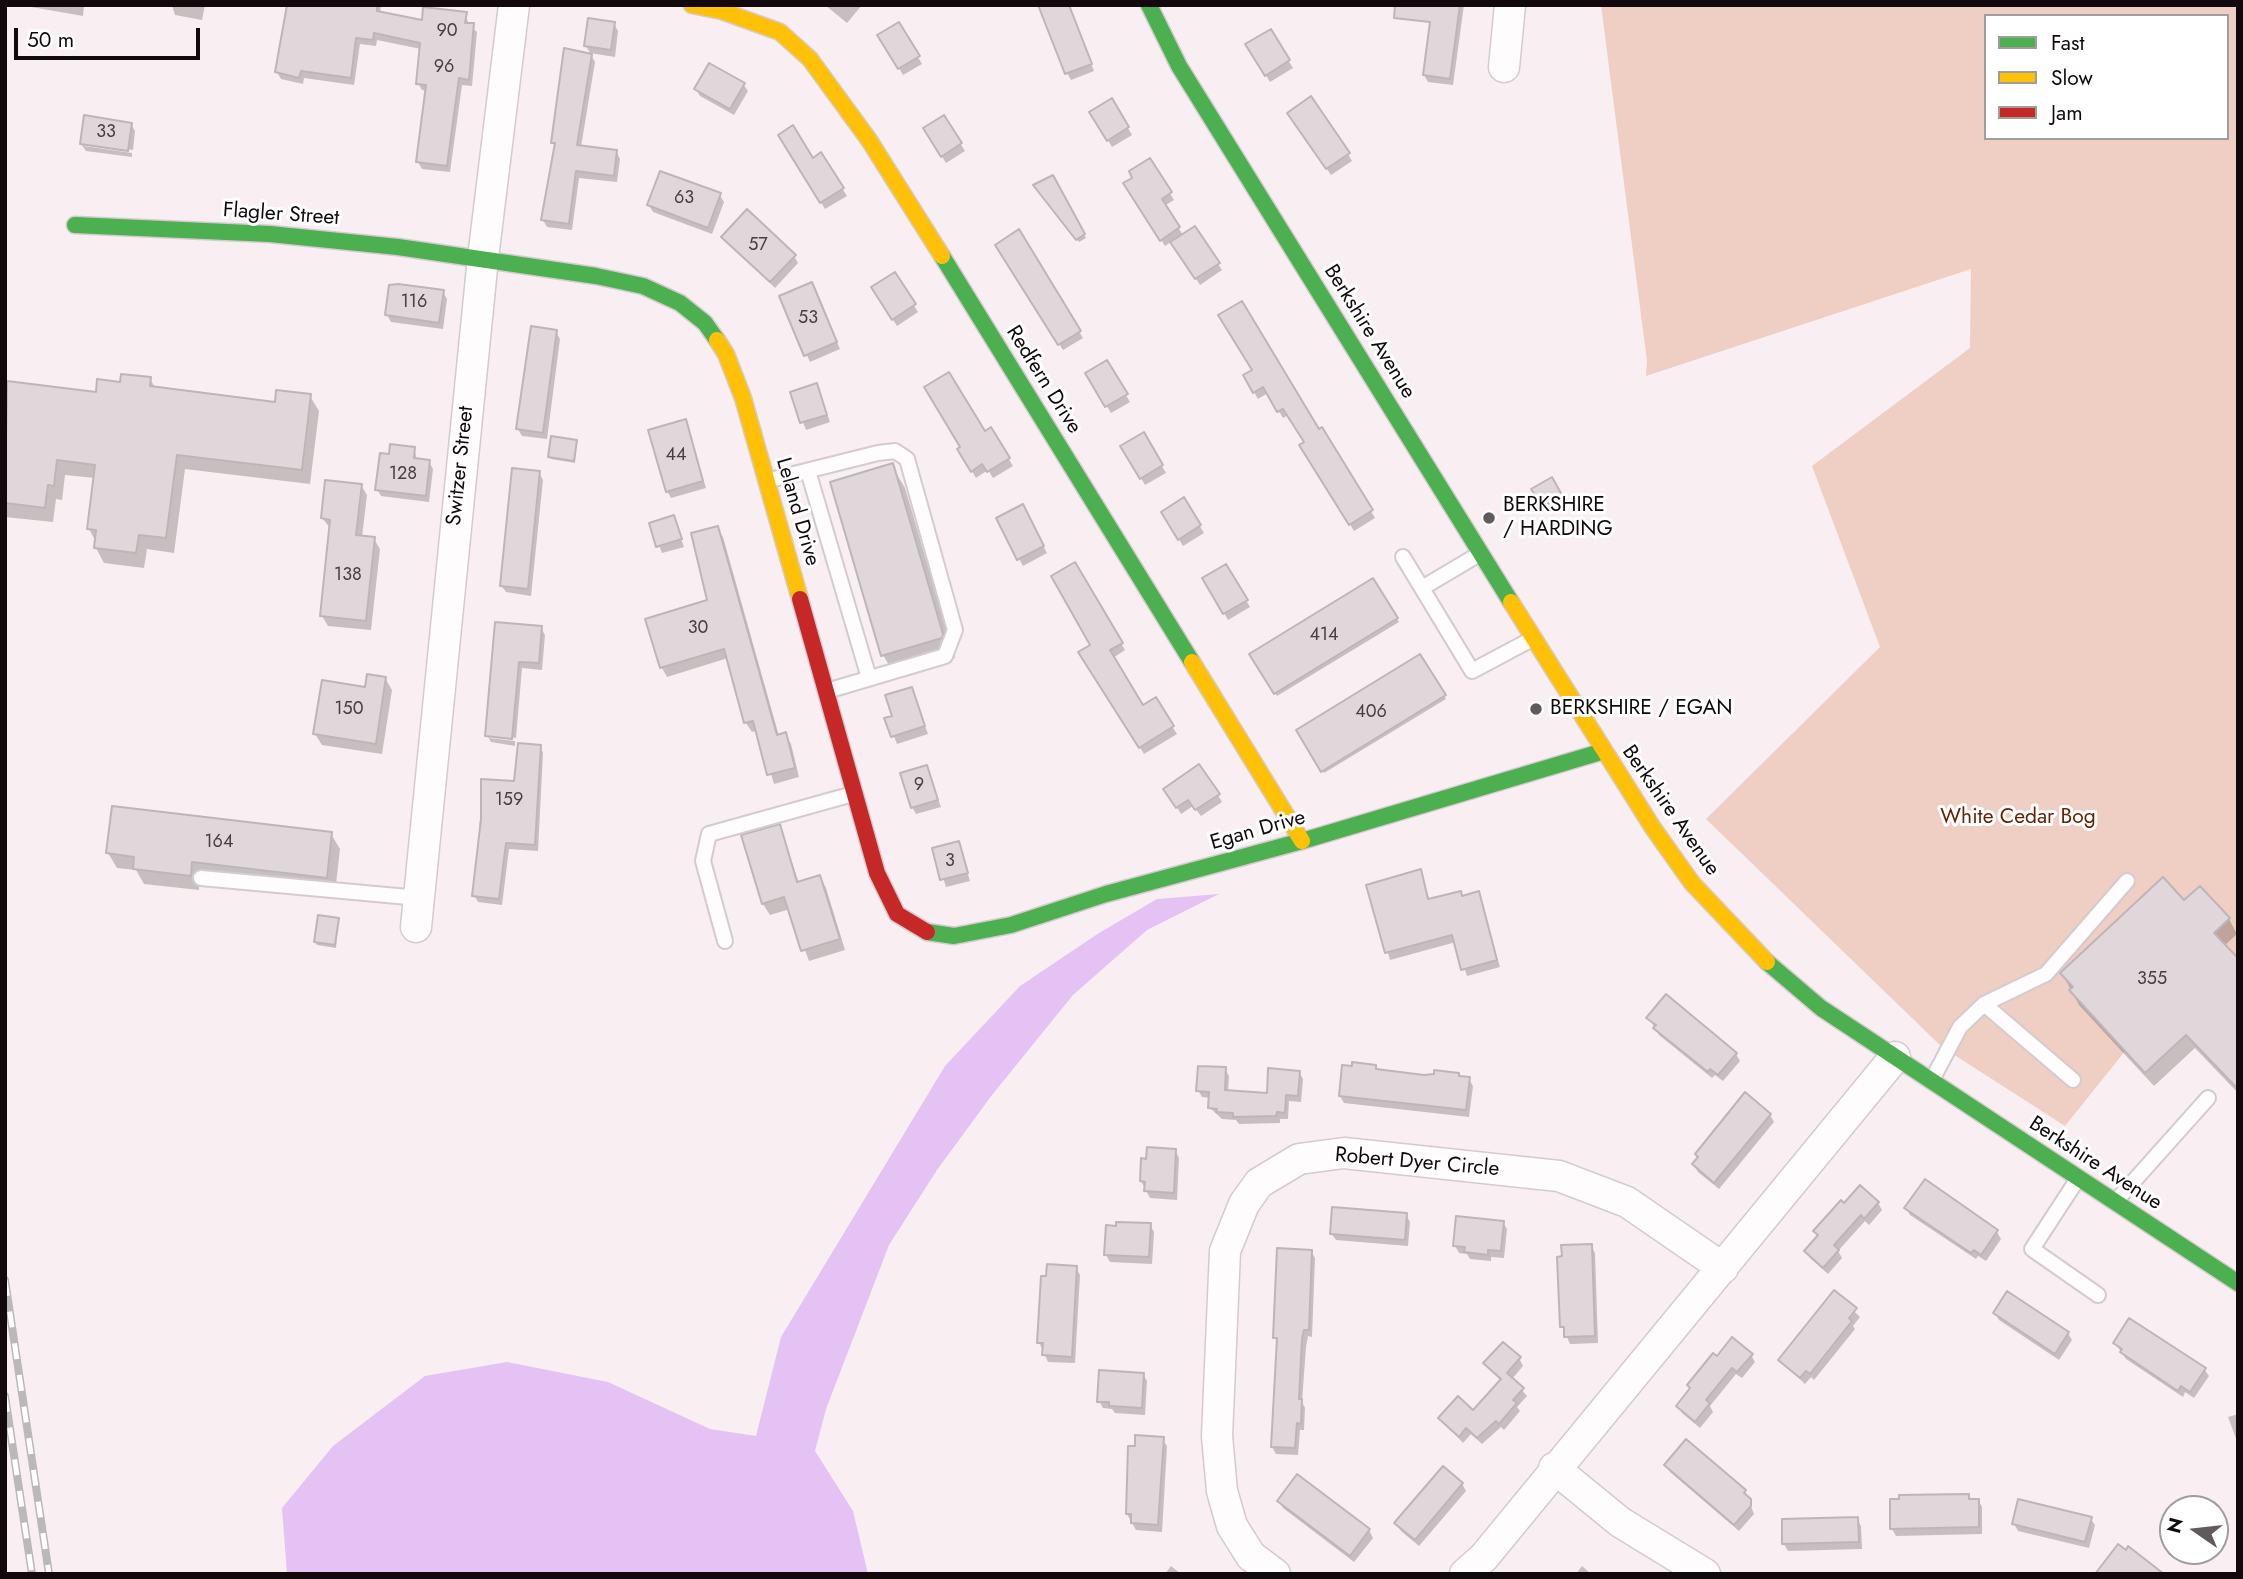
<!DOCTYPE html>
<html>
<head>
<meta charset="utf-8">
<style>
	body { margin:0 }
	#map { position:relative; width:2243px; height:1579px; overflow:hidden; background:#f9eef1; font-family:Jost,sans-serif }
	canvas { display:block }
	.frame { position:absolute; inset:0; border:7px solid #11090b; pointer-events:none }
	.legend { position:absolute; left:1984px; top:14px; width:245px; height:126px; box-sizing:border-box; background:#fff; border:2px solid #a09d9d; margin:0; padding:9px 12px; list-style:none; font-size:21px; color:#11090b }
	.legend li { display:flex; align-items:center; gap:14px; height:35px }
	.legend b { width:35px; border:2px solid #a09d9d }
	.north { position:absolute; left:2159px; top:1495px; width:70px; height:70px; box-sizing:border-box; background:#fff; border:2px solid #a09d9d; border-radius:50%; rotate:284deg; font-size:19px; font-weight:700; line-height:28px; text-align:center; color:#11090b }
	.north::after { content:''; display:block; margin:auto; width:24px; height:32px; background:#62595c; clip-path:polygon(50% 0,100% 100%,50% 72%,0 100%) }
	.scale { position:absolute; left:14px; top:28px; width:186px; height:32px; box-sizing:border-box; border:4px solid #11090b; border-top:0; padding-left:9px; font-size:21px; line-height:24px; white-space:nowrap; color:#11090b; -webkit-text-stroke:5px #fff; paint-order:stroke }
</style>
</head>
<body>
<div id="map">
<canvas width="2243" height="1579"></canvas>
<div class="frame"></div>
<ul class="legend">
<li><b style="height:9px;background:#4caf50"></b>Fast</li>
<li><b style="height:9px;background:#ffc107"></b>Slow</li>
<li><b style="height:9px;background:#c62828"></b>Jam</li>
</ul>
<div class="north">N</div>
<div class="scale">50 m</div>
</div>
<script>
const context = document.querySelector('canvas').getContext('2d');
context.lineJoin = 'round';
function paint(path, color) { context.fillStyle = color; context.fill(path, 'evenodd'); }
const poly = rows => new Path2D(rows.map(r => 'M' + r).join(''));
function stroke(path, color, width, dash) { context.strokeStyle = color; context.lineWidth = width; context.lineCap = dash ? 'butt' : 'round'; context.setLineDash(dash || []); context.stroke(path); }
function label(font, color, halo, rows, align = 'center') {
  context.font = font + ' Jost,sans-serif'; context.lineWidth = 6; context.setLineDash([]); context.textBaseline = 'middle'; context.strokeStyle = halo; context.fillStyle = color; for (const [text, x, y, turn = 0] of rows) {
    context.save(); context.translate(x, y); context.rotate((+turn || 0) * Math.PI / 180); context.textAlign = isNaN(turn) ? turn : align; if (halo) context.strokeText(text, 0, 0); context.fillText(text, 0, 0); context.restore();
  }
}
paint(poly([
	[1601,5,2238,5,2238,1037,2174,990,2065,1126,1942,1047,1706,819,1880,647,1812,466,1970,348,1971,269,1646,376,1647,361],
	[1986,16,2227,16,2227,138,1986,138]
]), '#efcec3');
paint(poly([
	[1219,894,1147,930,1073,995,992,1095,937,1170,889,1245,826,1409,815,1451,853,1511,868,1574,287,1574,282,1508,333,1446,425,1376,507,1362,608,1382,710,1429,756,1436,781,1337,945,1066,1020,986,1099,933,1157,899]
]), '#e4c3f4');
paint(poly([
	[20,5,84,5,83,16],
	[172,5,205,5,202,20,175,15],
	[288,5,381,5,380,13,424,22,465,13,469,25,477,32,472,86,462,85,450,172,422,169,418,162,427,91,422,90,418,83,421,49,377,40,376,46,360,44,354,85,304,78,303,84,281,79,277,72],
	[825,5,862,5,847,23],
	[1067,5,1094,71,1071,80,1067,73],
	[1433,5,1464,5,1453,85,1428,82,1424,75],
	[614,24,618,31,615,57,590,53,586,46],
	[898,24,922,64,903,75,880,35],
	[1270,31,1293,68,1270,82,1248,45],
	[591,55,595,62,581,147,616,151,620,159,617,182,579,178,572,230,547,227,543,220,556,148,552,142],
	[743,84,748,91,734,115,700,96,696,89],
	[1112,101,1132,135,1112,147,1092,113],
	[943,117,965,151,946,163,925,129],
	[1293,120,1348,154,1352,161,1331,175],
	[131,124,135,131,133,150,84,143,84,146,132,153,132,157,86,151,81,144],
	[780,135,813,160,821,155,847,196,825,209],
	[1149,160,1174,200,1164,206,1183,235,1218,264,1222,270,1200,285,1172,241,1165,246,1130,190],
	[1052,177,1086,238,1079,242,1037,189],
	[719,194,724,202,712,234,653,212,649,205],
	[1018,232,1083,338,1063,350,997,246],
	[723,237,794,256,798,263,775,288],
	[894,274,918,312,897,326,873,288],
	[443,292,447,299,443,329,391,322,387,315],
	[815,292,840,349,810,362,781,297],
	[556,332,560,339,547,439,522,436,518,429],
	[1106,362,1130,402,1111,413,1087,374],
	[1254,371,1318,431,1322,429,1375,518,1354,531,1302,445,1306,443,1288,415,1283,418,1268,393,1258,399,1245,376],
	[150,379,156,389,276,404,310,396,319,411,310,484,185,469,174,553,147,549,144,568,104,563,96,548,96,542,89,529,95,478,65,475,62,500,56,499,53,522,5,517,5,406,8,383,97,394,121,384],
	[817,385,830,422,806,430,792,393],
	[685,421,706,488,671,498,667,491],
	[991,430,1013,466,993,478,988,470,976,478,959,449],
	[1143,434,1166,473,1145,485,1123,446],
	[576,442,575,463,551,459,549,456],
	[414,448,417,460,429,462,433,469,429,502,381,496,377,489,390,456],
	[892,466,905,488,955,658,896,677,883,655],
	[539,473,543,480,531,596,506,592,501,585],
	[1551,479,1563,498,1546,509,1534,490],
	[361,485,367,495,362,537,374,539,380,549,371,630,328,626,322,616,331,529,322,518],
	[1184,500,1204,533,1183,546,1163,513],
	[1022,506,1047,553,1023,566,998,519],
	[673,517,684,547,662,553,651,524],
	[717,528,723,537,779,736,785,734,791,744,799,777,774,784,758,730,752,732,746,723,728,658,667,677,662,668,647,620,709,601],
	[1074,565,1125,650,1113,658,1143,708,1155,700,1177,734,1144,754,1081,653,1092,646],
	[1226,566,1250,607,1228,620,1205,579],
	[1373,580,1399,622,1277,696,1252,654],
	[496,624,541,628,545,635,542,670,522,668,516,738,489,734,489,738,515,741,515,746,491,742,487,735],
	[1420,656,1446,699,1324,773,1298,731],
	[385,678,392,690,382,754,322,745,315,734,367,689],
	[911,689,928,734,897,744,887,719,894,717],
	[540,746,543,753,538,851,509,849,502,905,478,902,474,895,483,781,516,783],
	[927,767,941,807,916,814,912,807],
	[1218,795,1222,802,1201,816,1193,806,1181,814,1170,796],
	[779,826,799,883,820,877,826,888,845,950,809,961,790,909,770,915,763,904,743,836],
	[331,834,340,849,335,893,200,876,199,890,144,884,136,870,117,868,108,853],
	[958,843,970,881,946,887,934,849],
	[1420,871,1430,901,1478,893,1500,967,1467,976,1456,942,1390,960,1368,886],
	[2200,888,2229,919,2237,934,2224,946,2238,1016,2238,1093,2195,1048,2154,1086,2079,1005,2062,973,2184,903],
	[338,920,336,948,317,945,315,942],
	[1649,1018,1736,1054,1740,1061,1723,1081,1715,1075,1712,1078,1659,1035],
	[1375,1067,1378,1071,1424,1076,1458,1074,1469,1079,1473,1086,1469,1117,1344,1103,1340,1096],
	[1225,1069,1229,1076,1228,1092,1268,1094,1299,1072,1303,1079,1301,1102,1289,1101,1288,1119,1280,1119,1280,1123,1239,1124,1236,1120,1222,1119,1210,1108,1211,1098,1202,1097,1198,1090],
	[1770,1115,1774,1122,1719,1189,1698,1172,1694,1165],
	[1175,1150,1179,1158,1177,1200,1150,1198,1141,1181,1148,1160],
	[1925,1181,1997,1232,2001,1239,1986,1261,1978,1256,1976,1259,1910,1215,1906,1208],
	[1878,1203,1882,1210,1869,1225,1865,1221,1838,1251,1842,1258,1828,1274,1810,1258,1806,1251,1819,1237,1815,1231,1844,1205],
	[1406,1215,1410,1222,1408,1246,1336,1240,1331,1233],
	[1503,1222,1507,1229,1504,1258,1491,1257,1491,1261,1470,1259,1467,1254,1459,1253,1455,1246],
	[1150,1225,1154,1232,1152,1264,1110,1262,1106,1255],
	[1591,1246,1595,1253,1598,1343,1570,1344,1562,1326],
	[1311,1251,1315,1258,1312,1337,1308,1336,1306,1347,1302,1402,1305,1408,1304,1430,1300,1430,1298,1455,1276,1454,1272,1447,1278,1343,1275,1337],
	[1076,1268,1080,1275,1075,1363,1048,1362,1039,1342],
	[1834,1292,1860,1317,1853,1326,1855,1329,1814,1380,1811,1377,1805,1384,1780,1360],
	[1995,1313,2068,1333,2072,1340,2059,1360,1999,1320],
	[2115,1343,2204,1369,2209,1376,2194,1398,2185,1392,2183,1397,2126,1359],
	[1751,1355,1755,1362,1742,1378,1736,1374,1710,1406,1713,1412,1700,1428,1682,1413,1678,1406,1717,1358],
	[1519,1358,1523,1366,1512,1379,1527,1396,1517,1407,1520,1411,1504,1430,1501,1427,1482,1444,1471,1434,1463,1443,1440,1418,1474,1412,1501,1381,1485,1364],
	[1143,1374,1147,1381,1145,1415,1115,1413,1112,1409,1103,1408,1099,1401],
	[2238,1414,2238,1444,2228,1417],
	[1162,1439,1167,1446,1162,1532,1136,1530,1127,1514],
	[1666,1465,1745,1491,1754,1514,1739,1531,1670,1472],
	[1462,1484,1466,1491,1419,1546,1401,1531,1396,1524],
	[1968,1496,1970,1500,1978,1500,1982,1507,1982,1534,1896,1536,1892,1529,1901,1501],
	[1279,1501,1369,1530,1373,1538,1354,1562,1283,1508],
	[2090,1518,2095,1525,2089,1548,2018,1531,2014,1524],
	[1857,1519,1861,1526,1862,1549,1788,1551,1784,1544],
	[1171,1566,1181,1574,1165,1574],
	[1582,1566,1591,1574,1576,1574]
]), '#0003');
const building = poly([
	[287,5,377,5,377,11,422,20,423,7,467,12,465,23,474,23,469,80,459,78,447,166,416,162,426,85,416,84,420,43,374,33,373,40,356,38,351,78,301,71,299,78,275,72,287,5],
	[1038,5,1069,5,1092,64,1065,74,1038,5],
	[1395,5,1460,5,1450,79,1423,75,1430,22,1394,18,1395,5],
	[588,18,615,22,611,50,584,46,588,18],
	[899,22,920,56,898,69,877,35,899,22],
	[1271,29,1290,60,1265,76,1245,44,1271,29],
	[564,48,592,54,577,145,617,150,614,176,576,171,569,224,541,220,555,143,551,143,564,48],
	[709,63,745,83,730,109,694,89,709,63],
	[1311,96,1350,153,1326,169,1287,113,1311,96],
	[1112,98,1129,127,1107,141,1089,112,1112,98],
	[84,115,132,123,128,151,80,144,84,115],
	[944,115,962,143,941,157,923,128,944,115],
	[793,125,813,158,821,152,844,188,820,203,778,135,793,125],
	[1150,158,1172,192,1162,199,1180,227,1160,241,1123,183,1132,178,1129,171,1150,158],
	[660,171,721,193,708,228,647,205,660,171],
	[1053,175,1085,234,1076,240,1033,185,1053,175],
	[747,209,796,255,770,282,721,237,747,209],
	[1195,226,1220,263,1195,279,1170,242,1195,226],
	[1019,229,1081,331,1058,345,995,245,1019,229],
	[895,272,916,304,892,320,871,287,895,272],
	[812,282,837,342,804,356,779,296,812,282],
	[398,284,444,290,439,323,385,315,389,285,398,284],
	[1242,301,1319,429,1322,427,1373,510,1349,525,1299,445,1304,442,1283,409,1277,412,1263,387,1253,393,1243,375,1252,370,1218,315,1242,301],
	[531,326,557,330,543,433,516,429,531,326],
	[1107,360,1128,394,1105,407,1085,373,1107,360],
	[949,372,985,431,991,427,1010,458,987,472,982,464,971,472,957,449,960,447,924,387,949,372],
	[121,374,151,377,150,386,275,402,276,390,311,394,302,470,177,455,166,538,139,535,136,553,94,548,96,530,87,529,95,465,57,460,54,486,48,485,45,508,5,503,7,381,96,392,97,379,120,382,121,374],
	[817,383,827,415,800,423,790,392,817,383],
	[686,419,703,481,666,492,648,430,686,419],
	[1144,432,1163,465,1140,479,1120,446,1144,432],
	[551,436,577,440,574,461,548,457,551,436],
	[390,444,415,447,414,458,430,460,426,496,375,490,380,453,389,454,390,444],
	[893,463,943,634,942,638,881,656,830,482,893,463],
	[512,468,540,471,528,589,500,586,512,468],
	[1552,477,1562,495,1543,507,1531,489,1552,477],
	[325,480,362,484,356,535,375,537,366,621,320,616,330,520,321,518,325,480],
	[1184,497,1201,525,1178,540,1161,512,1184,497],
	[1023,504,1044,546,1017,560,996,518,1023,504],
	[674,515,682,539,656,547,649,523,674,515],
	[718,526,777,735,786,732,795,768,767,775,753,721,744,723,724,649,660,668,645,619,707,600,691,533,718,526],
	[1075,562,1123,643,1110,650,1143,705,1156,697,1174,726,1139,748,1078,652,1090,645,1051,576,1075,562],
	[1226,564,1248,600,1223,614,1202,578,1226,564],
	[1373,578,1398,618,1274,694,1249,654,1373,578],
	[495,622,542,626,539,663,519,662,512,739,485,736,495,622],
	[1420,654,1446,695,1321,772,1296,730,1420,654],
	[367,674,386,677,376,744,313,734,322,680,365,687,367,674],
	[912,687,925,726,891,737,884,718,892,716,885,695,912,687],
	[518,743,541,745,535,845,506,843,499,899,472,896,481,819,481,779,514,781,518,743],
	[1199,764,1220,794,1195,810,1188,800,1176,808,1163,789,1199,764],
	[927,765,938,800,911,808,900,773,927,765],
	[112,806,332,832,327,878,192,862,191,876,133,869,134,857,106,853,112,806],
	[780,824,797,882,820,875,840,939,801,951,784,897,762,904,741,835,780,824],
	[959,841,968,873,940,880,932,848,959,841],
	[1421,869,1428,899,1461,891,1462,896,1479,891,1497,960,1461,970,1452,935,1385,953,1366,885,1421,869],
	[2163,877,2184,900,2200,886,2230,918,2214,933,2238,958,2238,1089,2186,1035,2145,1073,2069,990,2073,987,2060,973,2163,877],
	[318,915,339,918,335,945,314,942,318,915],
	[1666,994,1737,1053,1718,1075,1710,1069,1708,1072,1653,1028,1656,1025,1646,1018,1666,994],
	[1352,1062,1376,1065,1376,1069,1424,1075,1434,1074,1434,1070,1459,1073,1459,1076,1470,1077,1466,1110,1339,1096,1342,1065,1352,1066,1352,1062],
	[1198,1066,1226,1067,1225,1090,1267,1093,1268,1068,1300,1071,1298,1096,1286,1095,1285,1113,1277,1112,1276,1116,1233,1117,1233,1113,1216,1112,1217,1109,1208,1108,1209,1092,1196,1091,1198,1066],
	[1745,1092,1771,1114,1714,1183,1692,1164,1698,1157,1695,1154,1745,1092],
	[1147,1147,1176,1149,1174,1193,1144,1191,1145,1182,1140,1181,1141,1158,1146,1159,1147,1147],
	[1925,1179,1998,1230,1981,1255,1974,1250,1971,1253,1904,1208,1925,1179],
	[1860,1185,1879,1202,1864,1219,1861,1215,1834,1245,1839,1250,1823,1268,1804,1251,1818,1235,1813,1231,1841,1200,1844,1203,1860,1185],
	[1332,1207,1407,1213,1405,1240,1330,1234,1332,1207],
	[1456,1216,1504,1221,1501,1251,1488,1250,1488,1255,1464,1252,1465,1247,1453,1246,1456,1216],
	[1116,1222,1151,1223,1149,1257,1104,1255,1106,1225,1116,1226,1116,1222],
	[1592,1244,1595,1336,1564,1337,1564,1327,1560,1327,1557,1257,1562,1256,1561,1245,1592,1244],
	[1277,1248,1312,1250,1309,1330,1304,1330,1302,1339,1299,1399,1302,1399,1301,1424,1297,1423,1295,1448,1271,1447,1277,1338,1273,1338,1277,1248],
	[1047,1264,1077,1266,1072,1357,1042,1355,1043,1343,1037,1343,1041,1276,1046,1276,1047,1264],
	[1834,1290,1857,1308,1849,1318,1852,1321,1810,1374,1806,1371,1800,1378,1778,1360,1834,1290],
	[2007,1291,2069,1332,2055,1354,1993,1313,2007,1291],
	[2129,1318,2206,1368,2190,1392,2181,1386,2178,1391,2120,1352,2122,1349,2113,1343,2129,1318],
	[1732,1337,1753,1354,1737,1372,1732,1368,1706,1400,1710,1403,1695,1422,1676,1406,1690,1388,1687,1385,1713,1353,1717,1356,1732,1337],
	[1503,1342,1521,1357,1507,1373,1524,1388,1513,1400,1517,1403,1499,1424,1496,1421,1477,1438,1466,1428,1459,1437,1438,1418,1458,1396,1473,1410,1501,1379,1483,1363,1503,1342],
	[1099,1370,1144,1373,1142,1408,1109,1406,1109,1402,1097,1402,1099,1370],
	[1135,1435,1164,1437,1158,1525,1131,1523,1131,1514,1126,1514,1128,1446,1135,1446,1135,1435],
	[1686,1439,1746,1490,1744,1493,1751,1499,1751,1506,1734,1525,1664,1465,1686,1439],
	[1443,1466,1463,1483,1415,1540,1394,1523,1443,1466],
	[1297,1474,1370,1529,1350,1556,1277,1501,1297,1474],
	[1969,1494,1969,1499,1979,1499,1979,1527,1890,1529,1890,1499,1899,1499,1899,1495,1969,1494],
	[2018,1499,2092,1517,2085,1542,2012,1524,2018,1499],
	[1858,1517,1859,1542,1782,1544,1782,1519,1858,1517],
	[2118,1544,2126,1550,2128,1546,2164,1574,2095,1574,2118,1544]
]);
paint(building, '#e0d7db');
stroke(building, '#beb5b9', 2);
const lane = poly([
	[808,471,869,678],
	[770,480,878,453,895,451,907,459,955,630,945,656,827,691],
	[1403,557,1472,671,1532,639],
	[1422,588,1481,553],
	[201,878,419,898],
	[725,941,703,861,709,834,853,794],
	[1984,1004,2046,974,2127,881],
	[1932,1080,1960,1027,1984,1004,2073,1080],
	[2077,1180,2032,1249,2098,1295],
	[2116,1201,2208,1098]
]);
const street = poly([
	[1504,67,1510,5],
	[416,927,483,258,514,5],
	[1554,1468,1620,1522,1705,1574],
	[1275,1574,1251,1556,1232,1526,1222,1491,1217,1436,1225,1251,1244,1204,1259,1183,1299,1159,1344,1153,1559,1176,1627,1202,1723,1268],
	[1465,1574,1484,1557,1895,1057]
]);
const fast = poly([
	[1149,5,1179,66,1511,602],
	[75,225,270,234,398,247,596,276,643,286,680,303,705,323,717,340],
	[942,256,1192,662],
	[927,932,954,936,1011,925,1106,894,1302,841,1604,751],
	[1767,962,1821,1008,2238,1283]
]);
const slow = poly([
	[692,5,722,11,780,32,810,59,869,140,942,256],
	[717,340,726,354,743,398,800,599],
	[1511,602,1653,828,1692,883,1767,962],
	[1192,662,1302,841]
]);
const jam = poly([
	[800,599,877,873,897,914,927,932]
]);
stroke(lane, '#d5cbce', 18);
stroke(street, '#d5cbce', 33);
stroke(fast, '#d5cbce', 19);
stroke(slow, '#d5cbce', 19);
stroke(jam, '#d5cbce', 19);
stroke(lane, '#fefcfd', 14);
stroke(street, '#fefcfd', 30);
stroke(fast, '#4caf50', 16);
stroke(slow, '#ffc107', 16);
stroke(jam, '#c62828', 16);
const rail = poly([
	[5,1280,49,1574],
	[5,1396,32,1574]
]);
stroke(rail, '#bbb8b9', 8);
stroke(rail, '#fff', 5, [16]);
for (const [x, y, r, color] of [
	[1489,518,7,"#62595c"],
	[1536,709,7,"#62595c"]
]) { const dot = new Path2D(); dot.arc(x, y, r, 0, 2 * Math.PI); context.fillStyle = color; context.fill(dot); stroke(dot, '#fff', 2.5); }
label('18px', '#463e40', null, [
	["90",447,32],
	["96",444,68],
	["33",106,133],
	["63",684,199],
	["57",758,246],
	["116",414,303],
	["53",808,319],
	["44",676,456],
	["128",403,475],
	["138",348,576],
	["30",698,629],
	["414",1324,636],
	["150",349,710],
	["406",1371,713],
	["9",919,786],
	["159",509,801],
	["164",219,843],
	["3",950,862],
	["355",2152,980]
]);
label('21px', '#11090b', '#fff', [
	["Flagler Street",281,215,4],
	["Berkshire Avenue",1369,332,58],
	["Redfern Drive",1043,380,58],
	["Switzer Street",461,466,-84],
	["Leland Drive",797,512,74],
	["Berkshire Avenue",1670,811,55],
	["Egan Drive",1258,831,-16],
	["Robert Dyer Circle",1417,1163,5],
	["Berkshire Avenue",2095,1164,33]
]);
label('21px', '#11090b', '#fff', [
	["BERKSHIRE",1503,506],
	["/ HARDING",1503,530],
	["BERKSHIRE / EGAN",1550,709]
], 'left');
label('21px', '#662100', '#fff', [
	["White Cedar Bog",2018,818]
]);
</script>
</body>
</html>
